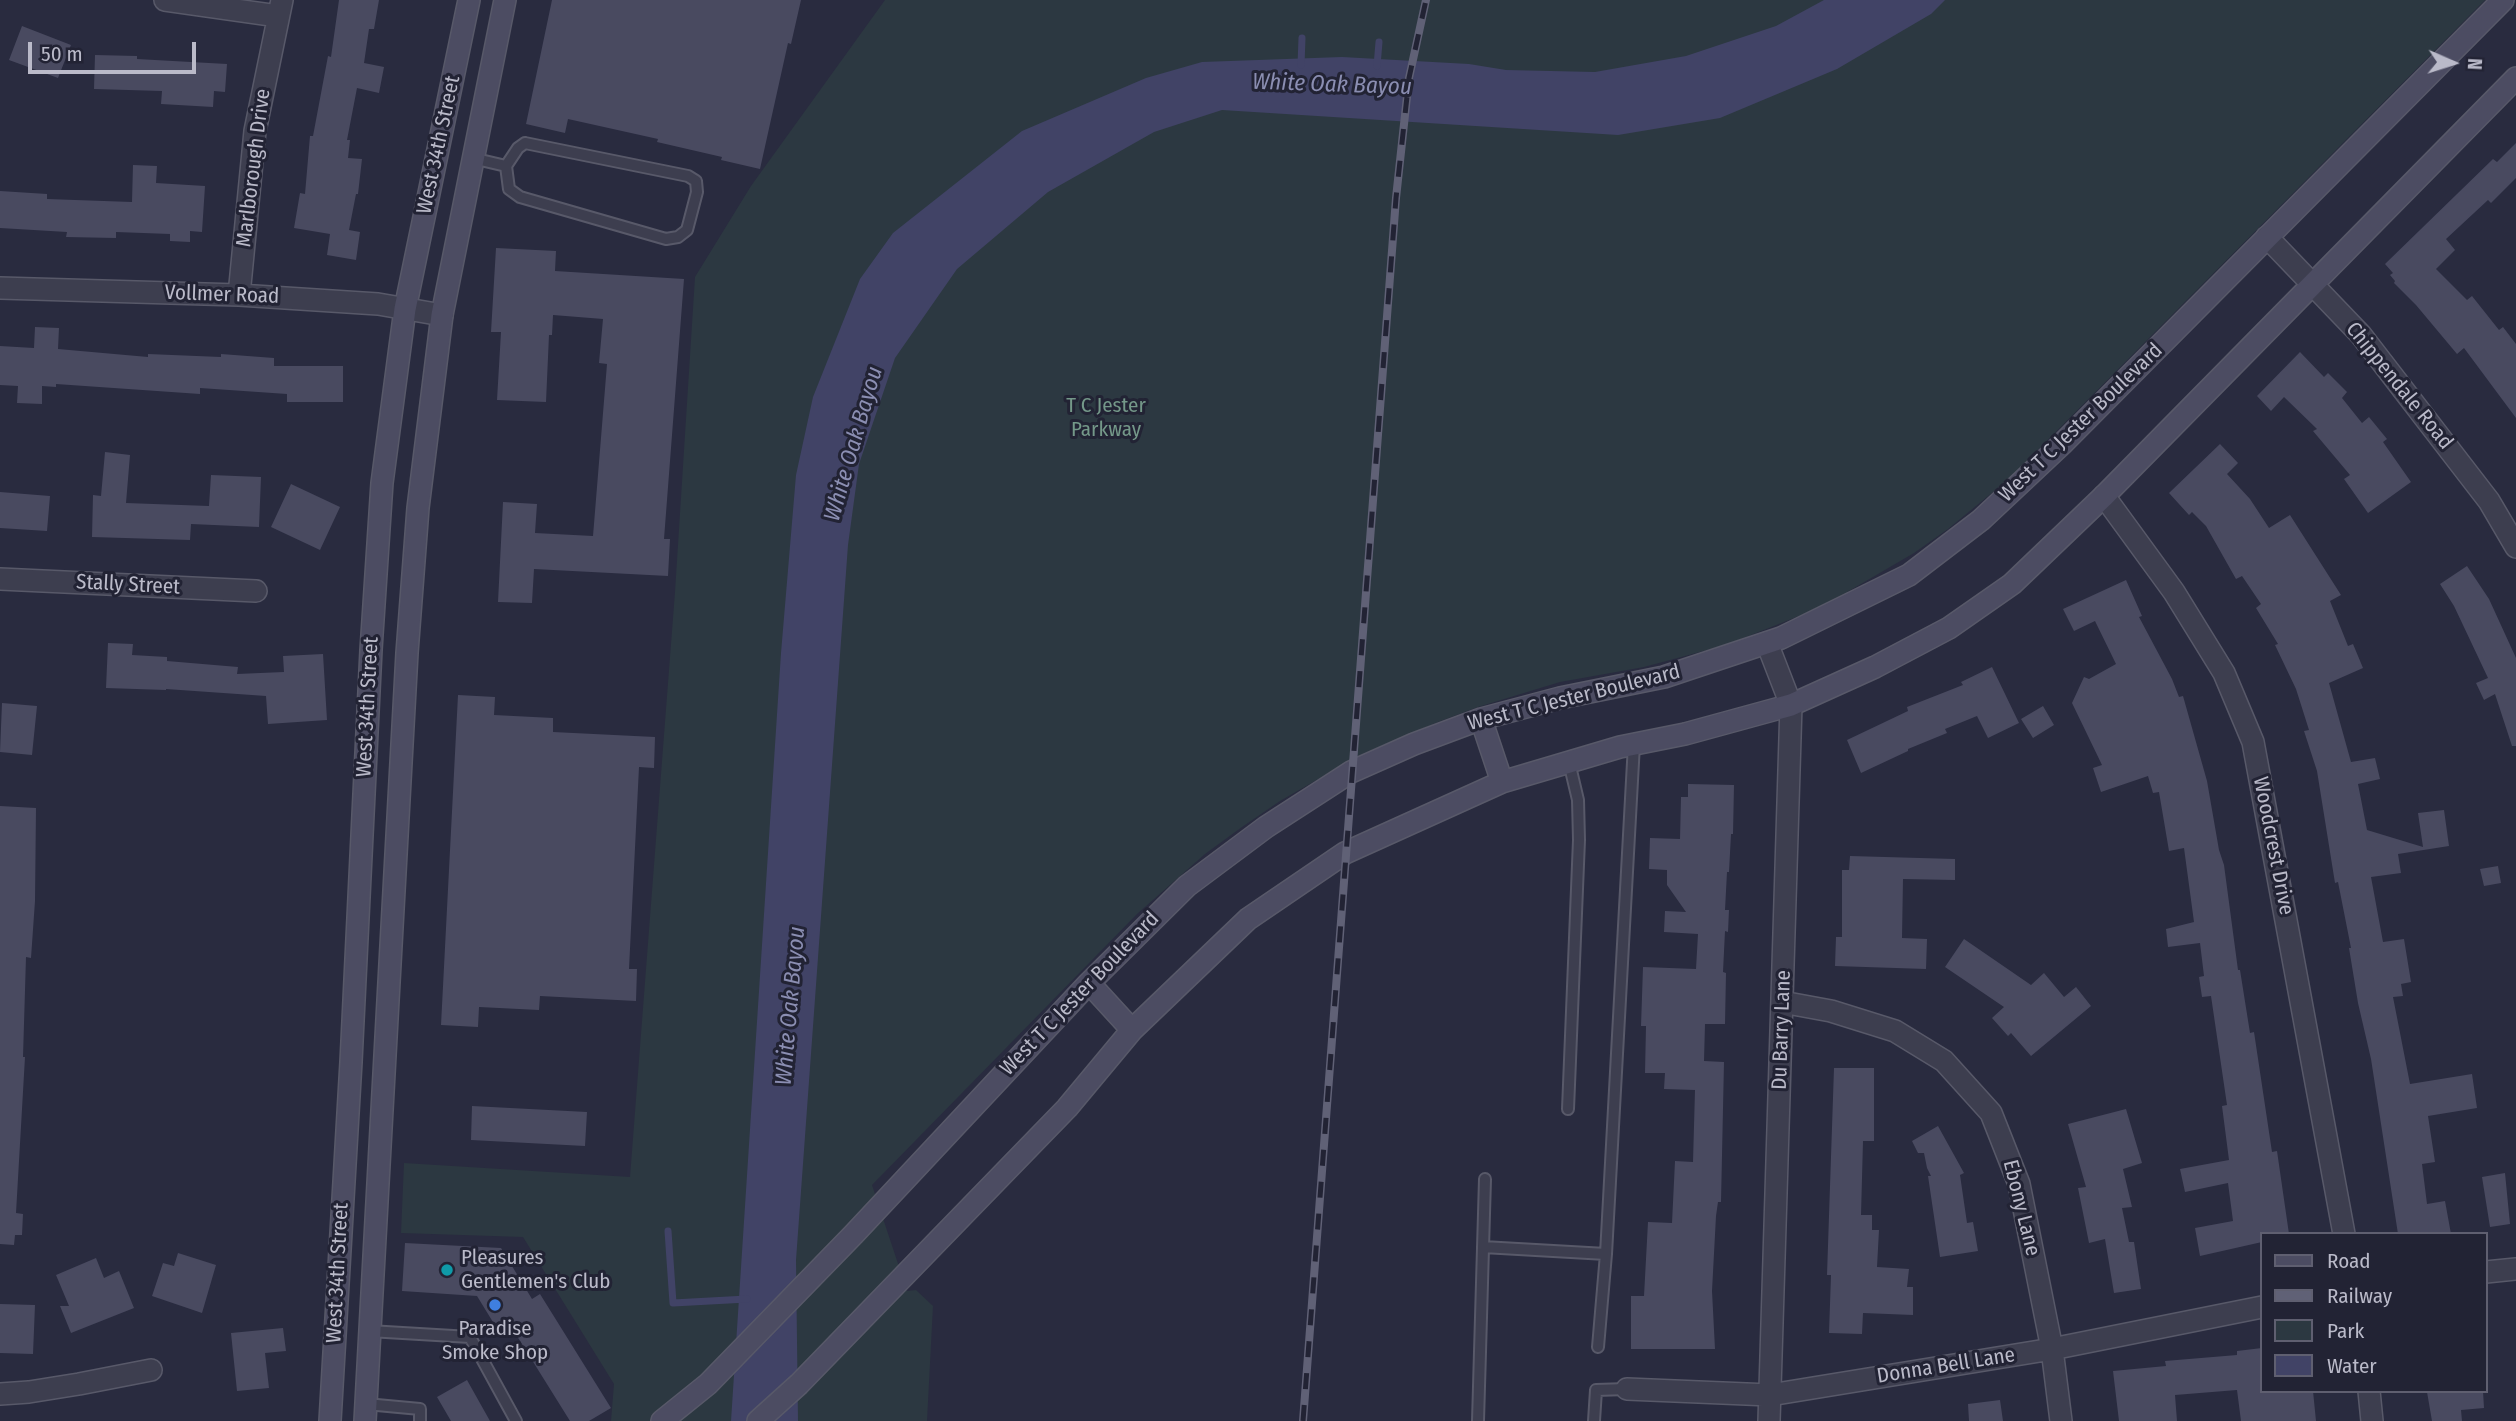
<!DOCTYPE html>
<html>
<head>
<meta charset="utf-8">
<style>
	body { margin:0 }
	#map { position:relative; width:2516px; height:1421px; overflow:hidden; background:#292b3f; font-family:"Fira Sans Condensed",sans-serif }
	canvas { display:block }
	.legend { position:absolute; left:2260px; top:1232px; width:228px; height:161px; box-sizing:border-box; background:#222334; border:2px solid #5f5f70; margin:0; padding:9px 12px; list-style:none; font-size:21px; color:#babac9 }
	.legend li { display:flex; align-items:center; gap:14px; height:35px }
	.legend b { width:35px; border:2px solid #5f5f70 }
	.north { position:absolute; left:2418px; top:28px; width:70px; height:70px; -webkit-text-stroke:5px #222334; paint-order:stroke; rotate:93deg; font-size:19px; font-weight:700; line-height:28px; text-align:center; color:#babac9 }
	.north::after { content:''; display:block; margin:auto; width:24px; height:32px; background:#babac9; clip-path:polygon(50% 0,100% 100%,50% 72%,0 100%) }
	.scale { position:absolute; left:28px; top:42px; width:168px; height:32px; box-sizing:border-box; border:4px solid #babac9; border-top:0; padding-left:9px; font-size:21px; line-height:24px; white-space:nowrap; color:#babac9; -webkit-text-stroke:5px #222334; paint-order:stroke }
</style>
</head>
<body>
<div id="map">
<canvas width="2516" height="1421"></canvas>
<ul class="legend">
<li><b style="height:9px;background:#4c4c62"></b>Road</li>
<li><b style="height:9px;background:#606176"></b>Railway</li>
<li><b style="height:19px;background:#2c3841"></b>Park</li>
<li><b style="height:19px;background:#414366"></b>Water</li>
</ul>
<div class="north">N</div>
<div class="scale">50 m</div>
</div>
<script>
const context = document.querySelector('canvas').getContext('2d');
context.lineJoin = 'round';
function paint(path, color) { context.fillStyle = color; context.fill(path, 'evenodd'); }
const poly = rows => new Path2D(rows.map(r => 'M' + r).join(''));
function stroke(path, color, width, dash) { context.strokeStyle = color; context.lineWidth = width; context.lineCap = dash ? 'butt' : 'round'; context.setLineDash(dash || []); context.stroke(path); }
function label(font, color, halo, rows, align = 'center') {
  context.font = font + ' "Fira Sans Condensed",sans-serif'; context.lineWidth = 6; context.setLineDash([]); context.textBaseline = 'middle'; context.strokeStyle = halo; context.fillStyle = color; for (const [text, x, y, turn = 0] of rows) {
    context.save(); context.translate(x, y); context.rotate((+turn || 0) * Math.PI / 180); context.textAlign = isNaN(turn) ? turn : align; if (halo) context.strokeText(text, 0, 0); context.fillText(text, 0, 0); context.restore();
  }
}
paint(poly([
	[885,0,2485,0,2010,478,1948,529,1914,553,1842,595,1804,614,1726,645,1644,667,1560,682,1478,707,1438,722,1360,755,1280,801,1242,827,1205,854,1137,914,872,1185,907,1291,916,1290,933,1306,927,1421,611,1421,614,1384,523,1237,401,1233,404,1163,630,1177,675,592,695,277,751,186]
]), '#2c3841');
paint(poly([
	[1824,0,1945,0,1931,14,1837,69,1720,118,1618,135,1222,110,1154,132,1048,192,957,269,895,358,859,464,848,545,796,1260,798,1421,731,1421,781,653,796,475,813,397,860,279,893,233,1022,131,1146,78,1202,62,1342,57,1469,64,1506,70,1595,72,1686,56,1776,26]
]), '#414366');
stroke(poly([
	[1301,65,1302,38],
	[1377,66,1379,42],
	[668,1231,673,1303,747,1299]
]), '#414366', 7);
paint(poly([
	[339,0,379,0,374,29,369,29,364,63,384,67,379,93,357,88,347,140,350,140,348,158,362,159,358,194,356,194,349,230,360,232,356,260,327,255,330,234,294,228,300,193,305,194,310,136,313,136,328,56,331,57],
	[552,0,801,0,791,44,788,43,760,169,721,160,722,157,657,142,658,139,568,119,565,133,526,124],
	[22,26,71,45,58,78,9,60],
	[95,55,137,56,137,59,227,64,225,92,214,91,213,107,161,104,162,91,94,89],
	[2516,143,2516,178,2491,203,2488,200,2446,239,2455,250,2436,269,2467,300,2472,296,2499,330,2503,327,2516,344,2516,418,2464,348,2457,354,2416,305,2394,283,2395,281,2390,275,2393,273,2385,264,2493,159,2497,162],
	[133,165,157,166,156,183,205,186,202,232,190,231,190,242,170,241,170,234,116,232,116,238,66,237,67,232,0,228,0,191,47,194,47,199,132,202],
	[496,248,556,251,555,271,684,279,664,539,670,539,668,576,534,569,532,603,498,602,503,502,537,504,535,533,593,536,607,364,599,363,603,319,553,315,552,335,549,335,546,402,497,400,501,332,491,332],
	[35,327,59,328,58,349,148,357,148,354,221,357,221,354,274,358,274,366,343,366,343,402,287,402,287,394,200,388,200,394,56,384,56,387,42,386,42,404,17,403,18,386,0,385,0,346,34,348],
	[2300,352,2324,377,2328,373,2347,392,2342,398,2362,423,2369,417,2387,439,2383,442,2411,482,2368,513,2344,479,2350,475,2313,431,2317,429,2284,397,2271,411,2257,396],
	[2220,444,2238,463,2227,474,2250,499,2269,528,2290,515,2341,595,2330,601,2348,646,2353,644,2363,668,2329,683,2351,762,2375,758,2380,779,2358,784,2367,830,2423,847,2418,813,2444,810,2449,846,2398,854,2401,873,2371,877,2383,942,2404,939,2411,982,2401,984,2403,996,2393,997,2410,1084,2472,1074,2477,1108,2428,1116,2435,1162,2422,1164,2427,1204,2445,1201,2451,1234,2398,1234,2371,1059,2358,1003,2349,948,2351,948,2338,882,2335,883,2317,771,2304,731,2309,730,2296,689,2275,645,2278,644,2256,608,2261,604,2242,576,2236,579,2206,526,2192,512,2189,515,2169,493],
	[105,452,130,455,126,503,209,506,211,475,261,477,259,527,191,524,190,540,92,537,93,495,101,496],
	[291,484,340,507,320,550,271,527],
	[0,492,50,496,47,531,0,528],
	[2467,566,2489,599,2516,658,2516,746,2512,746,2495,694,2484,700,2476,683,2488,678,2454,606,2440,584],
	[2126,580,2142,616,2139,617,2172,679,2179,697,2183,696,2207,781,2219,850,2224,865,2238,970,2240,970,2250,1033,2254,1032,2272,1152,2277,1151,2289,1234,2262,1234,2262,1242,2200,1256,2195,1228,2233,1221,2228,1183,2185,1192,2180,1169,2229,1160,2222,1106,2227,1105,2211,996,2202,997,2199,977,2204,976,2200,943,2168,947,2166,929,2194,922,2184,848,2169,851,2159,792,2153,793,2148,776,2101,792,2093,768,2102,765,2072,703,2084,677,2089,679,2116,664,2095,621,2074,631,2063,609],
	[108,643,133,644,132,655,167,657,167,661,238,667,237,674,284,672,283,656,323,654,327,720,268,724,266,696,166,689,166,690,106,688],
	[1992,667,2019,723,1988,738,1977,716,1945,729,1947,733,1908,749,1908,751,1861,773,1847,740,1908,711,1907,707,1963,685,1961,682],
	[458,695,495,697,494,715,553,718,553,732,655,737,654,768,639,767,629,969,637,969,636,1001,540,996,539,1010,479,1007,478,1027,441,1025],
	[2,703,37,706,32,755,0,752],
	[2043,706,2054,725,2033,738,2021,719],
	[1688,784,1734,785,1733,834,1731,834,1729,872,1727,872,1725,910,1729,910,1728,932,1725,931,1723,972,1726,973,1725,1024,1705,1024,1704,1061,1724,1062,1721,1202,1718,1202,1716,1216,1712,1291,1715,1349,1631,1349,1631,1296,1644,1296,1648,1222,1672,1223,1675,1161,1693,1162,1695,1090,1664,1089,1665,1073,1645,1073,1646,1026,1641,1026,1643,967,1696,969,1698,934,1664,932,1665,911,1686,912,1667,885,1667,870,1649,869,1650,838,1680,839,1681,797,1688,797],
	[0,806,36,808,35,901,31,958,26,957,23,1057,25,1057,16,1213,23,1214,22,1235,15,1235,14,1245,0,1244],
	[1850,856,1955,859,1955,880,1903,879,1902,938,1927,939,1926,969,1835,966,1836,937,1842,937,1842,870,1849,870],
	[2498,866,2501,883,2484,886,2480,869],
	[1964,939,2031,985,2044,973,2064,997,2076,987,2091,1006,2031,1056,2011,1033,2008,1036,1992,1018,2004,1007,1945,967],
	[1834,1068,1874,1068,1874,1141,1863,1141,1861,1215,1872,1215,1872,1230,1879,1230,1877,1267,1909,1269,1907,1287,1913,1287,1913,1315,1863,1313,1862,1334,1829,1333,1831,1275,1827,1275],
	[472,1106,587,1112,585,1146,471,1140],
	[2126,1109,2142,1163,2123,1169,2132,1207,2122,1208,2129,1242,2134,1242,2141,1289,2114,1293,2105,1239,2089,1243,2078,1188,2086,1187,2068,1124],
	[1938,1126,1964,1173,1960,1175,1967,1223,1973,1222,1978,1251,1940,1257,1928,1176,1931,1176,1927,1168,1924,1153,1918,1153,1912,1141],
	[2505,1173,2510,1224,2490,1227,2482,1177],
	[405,1243,501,1248,532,1299,540,1294,611,1408,589,1421,570,1421,507,1320,496,1327,477,1296,402,1291],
	[178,1253,216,1265,202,1313,152,1296,163,1263,174,1266],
	[96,1258,104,1278,119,1271,134,1308,71,1333,60,1306,69,1306,56,1275],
	[0,1304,35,1305,33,1354,0,1353],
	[283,1328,286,1351,265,1353,269,1388,237,1391,231,1333],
	[2262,1348,2262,1391,2313,1391,2316,1421,2241,1421,2237,1390,2175,1395,2177,1421,2119,1421,2113,1371,2166,1366,2165,1361,2237,1355,2237,1351],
	[467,1380,490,1421,451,1421,437,1397],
	[2438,1391,2483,1391,2484,1408,2461,1410,2462,1421,2432,1421,2427,1392],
	[2000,1400,2003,1421,1969,1421,1968,1404]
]), '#494a60');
const lane = poly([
	[525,143,688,176,696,181,697,192,687,230,678,237,666,239,520,197,509,189,506,166,518,148,525,143],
	[472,158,506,166],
	[1568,1109,1579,840,1578,800,1569,762],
	[1483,1247,1606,1254],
	[369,1331,470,1337,516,1421],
	[1598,1347,1606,1254,1634,744],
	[366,1404,420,1409,420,1421],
	[1478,1421,1485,1179],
	[1594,1421,1596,1390,1627,1389]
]);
const street = poly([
	[165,0,278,16],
	[2267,237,2361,335,2489,501,2516,547],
	[0,288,239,295,378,304,442,315],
	[239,295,255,131,282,0],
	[2104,496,2174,592,2224,673,2253,742,2344,1234],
	[0,579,256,591],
	[1767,643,1791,705,1769,1421],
	[1782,1002,1831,1011,1895,1031,1944,1061,1991,1113,2019,1184,2052,1349,2061,1421],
	[2486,1272,2516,1269],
	[1627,1389,1770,1395,2052,1349,2262,1307],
	[2369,1391,2372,1421],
	[0,1394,29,1392,79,1384,151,1370]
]);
const secondary = poly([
	[1481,719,1502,782],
	[1089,983,1132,1030],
	[330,1421,351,1062,371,650,382,483,405,309,469,0],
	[365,1421,407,653,418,508,442,315,505,0],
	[662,1421,708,1384,854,1234,1089,983,1187,886,1266,827,1351,772,1414,744,1481,719,1560,698,1664,677,1781,638,1909,575,1981,520,2062,444,2503,0],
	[758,1421,799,1384,1067,1108,1132,1030,1248,919,1345,853,1502,782,1620,747,1685,734,1791,705,1875,667,1949,628,2012,584,2104,496,2516,78]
]);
stroke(lane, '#585969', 14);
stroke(street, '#585969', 24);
stroke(secondary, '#585969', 24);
stroke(lane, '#3d3e4f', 10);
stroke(street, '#3d3e4f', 21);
stroke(secondary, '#4c4c62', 21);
const rail = poly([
	[1303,1421,1396,198,1409,78,1426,0]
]);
stroke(rail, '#606176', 8);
stroke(rail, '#222334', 5, [16]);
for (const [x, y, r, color] of [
	[447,1270,7,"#0f9aa8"],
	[495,1305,7,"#3f7fe0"]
]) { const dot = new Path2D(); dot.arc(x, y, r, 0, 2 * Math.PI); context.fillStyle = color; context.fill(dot); stroke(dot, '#222334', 2.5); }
label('21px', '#babac9', '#222334', [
	["West 34th Street",439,145,-78],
	["Marlborough Drive",254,168,-83],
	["Vollmer Road",222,295,2],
	["Chippendale Road",2399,386,51],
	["West T C Jester Boulevard",2081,423,-44],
	["Stally Street",128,585,3],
	["West T C Jester Boulevard",1574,698,-14],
	["West 34th Street",368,707,-87],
	["Woodcrest Drive",2273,846,79],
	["West T C Jester Boulevard",1080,994,-46],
	["Du Barry Lane",1782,1030,-88],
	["Ebony Lane",2021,1208,76],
	["West 34th Street",338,1273,-87],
	["Donna Bell Lane",1946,1366,-9]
]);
label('21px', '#749889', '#222334', [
	["T C Jester",1106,406],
	["Parkway",1106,430]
]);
label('21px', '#babac9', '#222334', [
	["Pleasures",461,1258],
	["Gentlemen's Club",461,1282],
	["Paradise",495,1329,"center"],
	["Smoke Shop",495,1353,"center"]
], 'left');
label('italic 23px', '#8b8eb2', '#222334', [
	["White Oak Bayou",1332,85,2],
	["White Oak Bayou",854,444,-74],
	["White Oak Bayou",791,1006,-85]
]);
</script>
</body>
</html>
